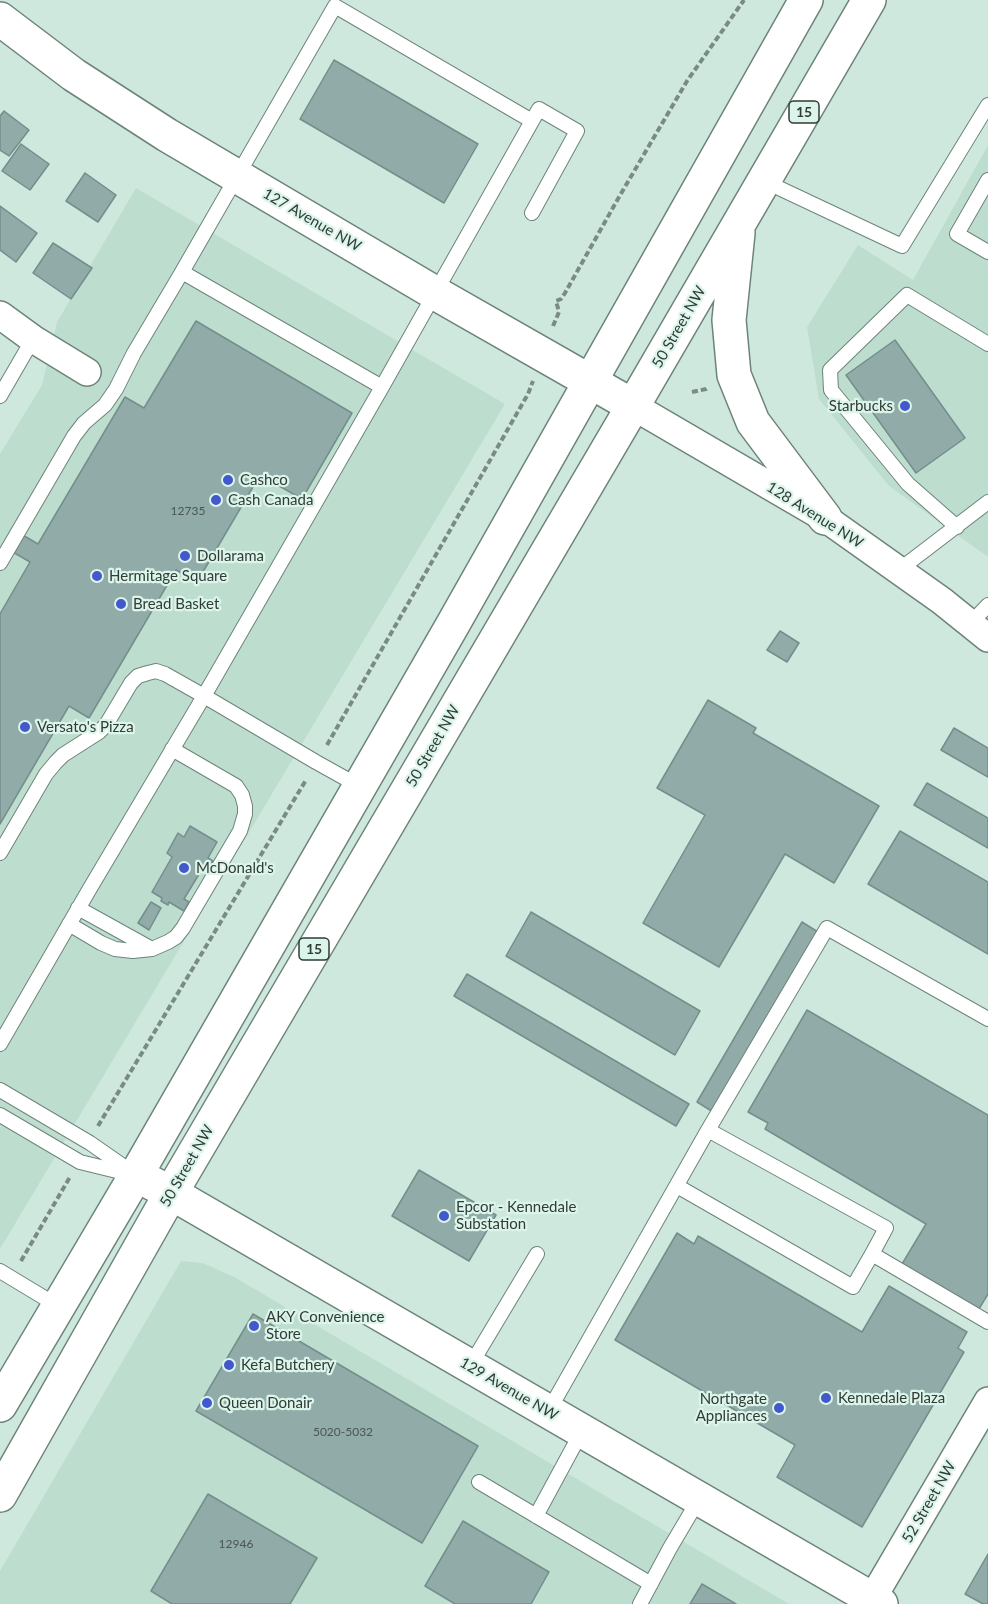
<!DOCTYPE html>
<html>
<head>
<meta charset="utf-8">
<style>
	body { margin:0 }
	canvas { display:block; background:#cfe8dd }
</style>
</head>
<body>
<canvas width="988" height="1604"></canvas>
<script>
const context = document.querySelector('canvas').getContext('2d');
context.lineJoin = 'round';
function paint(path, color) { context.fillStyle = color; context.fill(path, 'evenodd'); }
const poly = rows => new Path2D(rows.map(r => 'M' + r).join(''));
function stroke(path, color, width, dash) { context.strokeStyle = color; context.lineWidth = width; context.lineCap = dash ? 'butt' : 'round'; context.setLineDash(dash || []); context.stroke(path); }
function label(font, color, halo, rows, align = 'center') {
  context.font = font + ' Lato,sans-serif'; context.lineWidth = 4.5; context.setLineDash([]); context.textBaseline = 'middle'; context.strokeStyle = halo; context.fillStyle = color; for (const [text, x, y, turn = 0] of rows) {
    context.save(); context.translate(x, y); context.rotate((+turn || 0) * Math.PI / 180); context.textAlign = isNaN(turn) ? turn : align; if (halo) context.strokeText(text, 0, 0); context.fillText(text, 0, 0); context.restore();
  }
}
paint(poly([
	[988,145,988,557,889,486,819,399,807,327,858,245,913,280],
	[136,188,505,404,0,1249,0,454,42,385,57,322],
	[181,1261,203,1263,236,1278,789,1604,0,1604,0,1571]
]), '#bddecf');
const building = poly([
	[334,60,478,144,444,203,300,119,334,60],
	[4,111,29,130,9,156,0,150,0,116,4,111],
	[21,144,49,164,30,190,2,171,21,144],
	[85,173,116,195,98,222,66,201,85,173],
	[0,206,37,233,16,262,0,250,0,206],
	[53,243,92,268,71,299,33,273,53,243],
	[196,321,352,413,302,499,260,475,197,582,176,570,89,718,69,706,0,824,0,614,30,562,11,551,21,534,38,544,125,397,144,408,196,321],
	[895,340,965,438,916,473,846,375,895,340],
	[780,631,799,643,787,662,767,650,780,631],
	[708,700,756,728,753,733,879,806,834,883,785,854,719,967,643,923,705,815,657,788,708,700],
	[954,728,988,748,988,777,941,750,954,728],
	[927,783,988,818,988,848,914,805,927,783],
	[190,826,217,842,208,858,213,861,208,869,204,866,184,899,189,902,184,911,169,902,168,905,161,901,162,898,152,892,172,857,167,853,178,833,184,837,190,826],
	[900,831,988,882,988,954,868,884,900,831],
	[151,902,161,908,149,930,138,923,151,902],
	[531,912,700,1011,675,1055,506,956,531,912],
	[802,922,818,932,713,1112,697,1102,802,922],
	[467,974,689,1104,676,1126,454,996,467,974],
	[807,1010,988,1115,988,1294,979,1309,902,1264,926,1224,765,1129,768,1123,748,1112,807,1010],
	[419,1170,496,1215,469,1261,392,1216,419,1170],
	[677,1233,694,1244,698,1236,862,1332,889,1286,967,1332,958,1348,964,1352,862,1527,777,1477,795,1445,615,1340,677,1233],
	[253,1314,478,1446,422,1543,196,1411,253,1314],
	[208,1494,317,1558,290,1604,172,1604,151,1591,208,1494],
	[463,1521,549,1572,531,1604,455,1604,425,1586,463,1521],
	[988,1554,988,1604,983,1604,965,1594,988,1554],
	[702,1584,736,1604,690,1604,702,1584]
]);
paint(building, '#91aba8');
stroke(building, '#748e8b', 1.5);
const lane = poly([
	[988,180,957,234,988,252],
	[764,181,902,246,988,105],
	[532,213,577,131,539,109,532,121],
	[0,396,33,339],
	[957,527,908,484,831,390,830,370,907,295,988,344],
	[0,563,74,436,84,423,105,405,116,389,134,353,182,272,382,387],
	[899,570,988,502],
	[970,624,988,605],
	[0,853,46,774,56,762,63,755,99,732,106,725,131,683,138,676,148,673,156,671,165,674,204,696,382,387,532,121,335,6,182,272],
	[78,908,152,949,168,942,176,937,183,928,240,831,245,814,245,806,242,795,236,786,172,749],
	[69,924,101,943,115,949,133,951,152,949],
	[988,1019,827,928,708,1130,886,1228,872,1254,988,1322],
	[0,1044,89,890,204,696,316,762,359,786],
	[0,1090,90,1143,136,1175],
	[0,1115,80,1162,129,1174],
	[677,1186,853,1287,872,1254],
	[0,1271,58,1306],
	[470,1366,537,1254],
	[548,1412,708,1130],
	[479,1482,651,1584],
	[536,1516,582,1431],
	[640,1604,670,1548,699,1499]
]);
const street = poly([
	[0,315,33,339,87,372],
	[633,406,825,518,942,601,988,638],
	[869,1604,988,1401]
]);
const secondary = poly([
	[0,19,74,75,167,135,435,293,633,406],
	[136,1175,171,1193,881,1604]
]);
const primary = poly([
	[738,233,729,320,734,375,753,422,825,518],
	[0,1405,136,1175,452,626,806,0],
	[0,1495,171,1193,633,406,869,0]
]);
stroke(lane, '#6d847a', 16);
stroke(street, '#6d847a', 30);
stroke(secondary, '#6d847a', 36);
stroke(primary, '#6d847a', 36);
stroke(poly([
	[553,326,559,312,556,301,561,299,565,293,619,197,687,81,744,0],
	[692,392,706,389,709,387],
	[327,745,528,394,533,381],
	[98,1126,306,780],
	[21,1261,70,1177]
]), '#7a8b84', 4, [6, 3]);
stroke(lane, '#fff', 14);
stroke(street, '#fff', 27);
stroke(secondary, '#fff', 33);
stroke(primary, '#fff', 33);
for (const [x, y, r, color] of [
	[905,406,6,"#4159cd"],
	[228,480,6,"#4159cd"],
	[216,500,6,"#4159cd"],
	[185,556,6,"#4159cd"],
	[97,576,6,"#4159cd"],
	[121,604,6,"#4159cd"],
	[25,727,6,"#4159cd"],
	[184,868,6,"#4159cd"],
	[444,1216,6,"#4159cd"],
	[254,1326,6,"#4159cd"],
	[229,1365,6,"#4159cd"],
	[826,1398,6,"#4159cd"],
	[207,1403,6,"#4159cd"],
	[779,1408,6,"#4159cd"]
]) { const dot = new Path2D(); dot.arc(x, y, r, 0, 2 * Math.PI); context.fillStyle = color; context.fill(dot); stroke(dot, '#dcf5ea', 2); }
label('12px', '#495753', null, [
	["12735",188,511],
	["5020-5032",343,1432],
	["12946",236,1544]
]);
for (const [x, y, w] of [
	[804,112,30],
	[314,949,30]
]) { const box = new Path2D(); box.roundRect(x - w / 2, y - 11, w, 22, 4.5); context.fillStyle = '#dcf5ea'; context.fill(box); stroke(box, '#313b37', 1.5); }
label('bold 14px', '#313b37', null, [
	["15",804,112],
	["15",314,949]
]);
label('15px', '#313b37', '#dcf5ea', [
	["127 Avenue NW",312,220,30],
	["50 Street NW",679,327,-60],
	["128 Avenue NW",815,515,32],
	["50 Street NW",433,746,-60],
	["50 Street NW",187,1166,-60],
	["129 Avenue NW",509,1389,30],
	["52 Street NW",929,1502,-60]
]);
label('15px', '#313b37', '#dcf5ea', [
	["Starbucks",893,406,"right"],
	["Cashco",240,480],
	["Cash Canada",228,500],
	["Dollarama",197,556],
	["Hermitage Square",109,576],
	["Bread Basket",133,604],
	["Versato's Pizza",37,727],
	["McDonald's",196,868],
	["Epcor - Kennedale",456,1207],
	["Substation",456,1224],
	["AKY Convenience",266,1317],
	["Store",266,1334],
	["Kefa Butchery",241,1365],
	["Kennedale Plaza",838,1398],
	["Northgate",767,1399,"right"],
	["Appliances",767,1416,"right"],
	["Queen Donair",219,1403]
], 'left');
</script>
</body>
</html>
